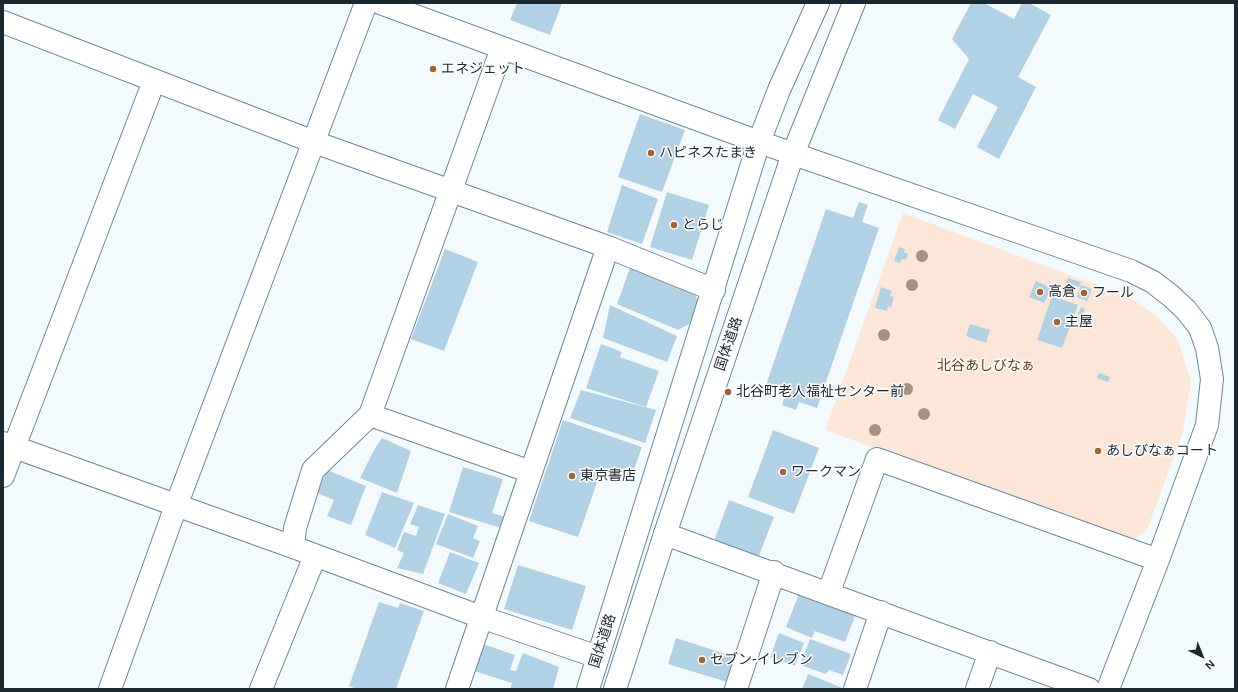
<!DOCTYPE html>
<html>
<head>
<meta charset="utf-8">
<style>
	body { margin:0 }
	#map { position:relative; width:1238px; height:692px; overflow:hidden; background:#f3fafe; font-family:Arial,sans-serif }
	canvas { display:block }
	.frame { position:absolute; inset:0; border:4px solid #1c2830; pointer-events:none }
	.north { position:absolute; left:1182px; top:636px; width:40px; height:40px; -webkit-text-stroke:3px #fff; paint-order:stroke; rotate:137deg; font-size:11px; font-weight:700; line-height:16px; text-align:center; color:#1c2830 }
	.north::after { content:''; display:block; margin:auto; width:14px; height:18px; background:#1c2830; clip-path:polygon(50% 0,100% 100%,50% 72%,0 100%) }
</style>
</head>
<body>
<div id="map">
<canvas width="1238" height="692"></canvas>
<div class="frame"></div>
<div class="north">N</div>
</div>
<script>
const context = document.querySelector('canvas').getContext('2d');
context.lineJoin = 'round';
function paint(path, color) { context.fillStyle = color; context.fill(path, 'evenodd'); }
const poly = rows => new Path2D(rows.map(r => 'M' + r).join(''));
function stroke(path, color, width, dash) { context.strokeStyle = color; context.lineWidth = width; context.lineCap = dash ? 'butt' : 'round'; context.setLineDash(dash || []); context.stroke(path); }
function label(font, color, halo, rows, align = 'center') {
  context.font = font + ' Arial,"Noto Sans JP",sans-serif'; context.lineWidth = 3; context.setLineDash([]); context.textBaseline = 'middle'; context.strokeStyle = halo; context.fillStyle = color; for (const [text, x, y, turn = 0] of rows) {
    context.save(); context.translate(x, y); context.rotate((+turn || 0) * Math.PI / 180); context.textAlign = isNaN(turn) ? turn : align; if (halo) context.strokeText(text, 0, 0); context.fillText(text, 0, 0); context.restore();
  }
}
paint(poly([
	[903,213,1127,296,1157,316,1178,340,1191,381,1183,432,1147,530,1132,541,825,430]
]), '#fbe6d8');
paint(poly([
	[517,3,562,3,550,35,510,20],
	[971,3,984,3,1014,19,1022,3,1029,3,1051,15,1018,77,1036,87,999,159,977,147,998,107,973,94,955,129,938,120,969,59,952,39],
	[640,114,685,130,662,192,618,177],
	[622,185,658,199,642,244,607,232],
	[667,192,709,205,692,260,650,247],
	[859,202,868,205,862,222,879,228,817,408,799,402,796,410,782,405,785,395,765,388,826,209,853,218],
	[899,247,905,249,904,252,908,254,906,260,902,259,900,263,894,261],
	[445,249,478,262,444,351,411,339],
	[631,265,695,291,699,310,693,322,678,330,617,304],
	[1068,278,1081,282,1079,287,1066,283],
	[1036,281,1051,288,1044,303,1029,297],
	[1081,285,1092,289,1087,301,1077,297],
	[881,287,892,291,890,296,894,297,891,307,888,306,887,311,875,308],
	[1052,296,1078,305,1062,348,1037,340],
	[610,305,677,336,667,362,603,338],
	[1081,307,1085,309,1080,322,1076,320],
	[970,324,990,330,986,343,966,336],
	[601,344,622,352,620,357,659,371,646,407,586,388],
	[1099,373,1110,377,1108,382,1097,378],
	[581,390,656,410,645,443,570,418],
	[563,420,642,447,630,481,601,471,578,537,529,521],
	[773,430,819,448,794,514,748,497],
	[382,438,411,451,397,493,360,478,373,452],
	[463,467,503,479,492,513,505,517,501,528,449,512],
	[327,470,366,486,351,525,327,516,334,500,317,493],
	[382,492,414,503,395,548,365,535],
	[729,500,774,517,758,558,714,541],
	[418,505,445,514,423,574,397,568,404,553,397,550,404,532,416,536,419,527,410,524],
	[448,514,478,526,473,538,480,541,473,558,436,544],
	[450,552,479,563,466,594,438,583],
	[518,565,586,586,572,630,504,609],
	[799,594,855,616,845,642,815,631,812,638,786,627],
	[379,602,398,608,400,603,424,611,396,689,357,689,349,686],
	[779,633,804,643,795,666,770,657],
	[676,638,735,657,727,682,668,664],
	[810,639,851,654,843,675,829,670,826,674,800,665],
	[483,644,515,655,510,670,516,671,523,653,559,667,553,689,510,689,512,683,474,671],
	[808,674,845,689,802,689]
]), '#b1d1e5');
const minor = poly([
	[380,3,759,142,1131,271,1153,282,1171,296,1186,310,1200,328,1207,348,1212,379,1207,425,1158,560,1108,689],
	[3,22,314,142,608,247,714,290],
	[502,48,370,415,531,472],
	[3,443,293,547,481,617,598,657],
	[3,476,154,81],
	[665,534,1089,689],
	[293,547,295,528,313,470,370,415],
	[829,592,877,459,1158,560],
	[110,689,176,506,366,3],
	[261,689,315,556],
	[457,689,608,247],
	[736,689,774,572],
	[855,689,881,612],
	[977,689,990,652]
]);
const major = poly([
	[588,689,759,142,779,90,818,3],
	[615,689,665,534,793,154,854,3]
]);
stroke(minor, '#6a889b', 24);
stroke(major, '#6a889b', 24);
stroke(minor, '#fff', 22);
stroke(major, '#fff', 22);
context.fillStyle = '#a8917c';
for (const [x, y] of [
	[922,256],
	[912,285],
	[884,335],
	[907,389],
	[924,414],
	[875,430]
]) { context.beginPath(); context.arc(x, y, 6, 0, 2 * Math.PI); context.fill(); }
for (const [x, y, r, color] of [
	[433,69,4,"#a5632f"],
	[651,153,4,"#a5632f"],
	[674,225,4,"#a5632f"],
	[1040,292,4,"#a5632f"],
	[1084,293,4,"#a5632f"],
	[1057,322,4,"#a5632f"],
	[728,392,4,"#a5632f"],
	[1098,451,4,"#a5632f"],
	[783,472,4,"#a5632f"],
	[572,476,4,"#a5632f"],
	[702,660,4,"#a5632f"]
]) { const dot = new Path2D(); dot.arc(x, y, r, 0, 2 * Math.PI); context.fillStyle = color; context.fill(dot); stroke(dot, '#fff', 1.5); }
label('14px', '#1c2830', '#fff', [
	["エネジェット",441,69],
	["ハピネスたまき",659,153],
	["とらじ",682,225],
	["高倉",1048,292],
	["フール",1092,293],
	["主屋",1065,322],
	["北谷町老人福祉センター前",736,392],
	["あしびなぁコート",1106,451],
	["ワークマン",791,472],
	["東京書店",580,476],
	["セブン-イレブン",710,660]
], 'left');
label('14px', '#1c2830', '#fff', [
	["国体道路",729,344,-71],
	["国体道路",603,641,-72]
]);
label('14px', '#6b3b12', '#fff', [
	["北谷あしびなぁ",986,366]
]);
</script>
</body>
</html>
